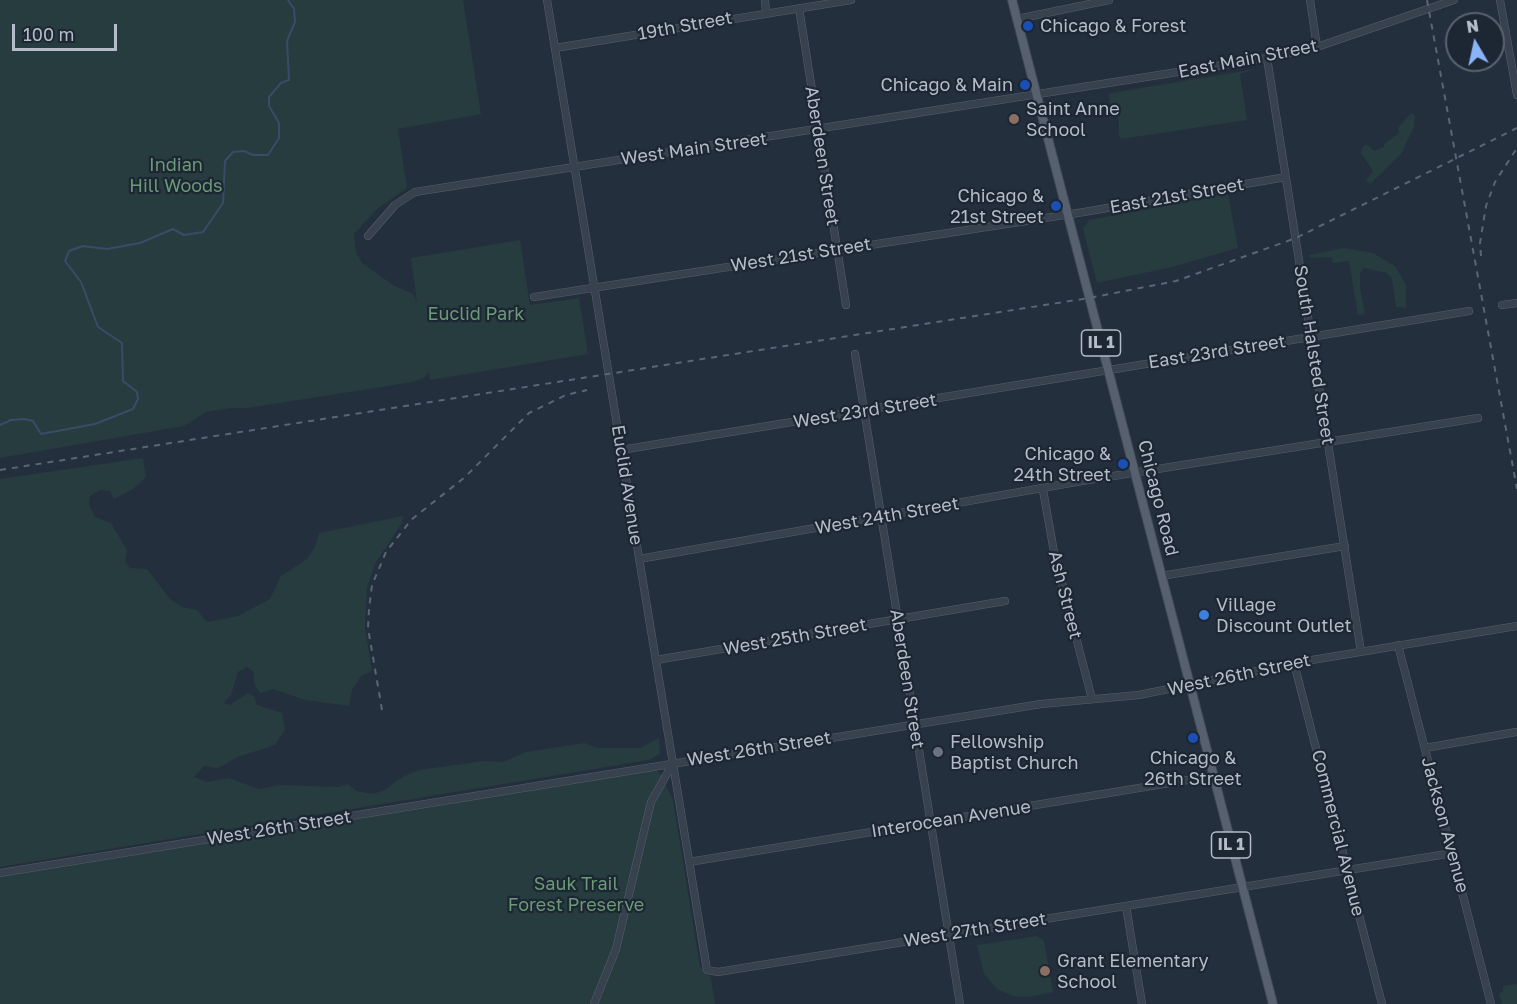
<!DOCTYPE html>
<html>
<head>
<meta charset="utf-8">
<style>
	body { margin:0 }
	#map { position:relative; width:1517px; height:1004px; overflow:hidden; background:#242f3e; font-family:"Golos Text",sans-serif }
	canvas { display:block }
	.north { position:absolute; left:1445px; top:12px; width:60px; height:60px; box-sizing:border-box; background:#1d2633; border:2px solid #59626f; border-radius:50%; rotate:351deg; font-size:16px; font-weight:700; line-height:24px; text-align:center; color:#b4bcc9 }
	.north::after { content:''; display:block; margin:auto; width:21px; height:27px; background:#8ab4f8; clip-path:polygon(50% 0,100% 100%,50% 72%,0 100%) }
	.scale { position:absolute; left:12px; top:24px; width:105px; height:27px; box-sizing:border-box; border:3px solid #b4bcc9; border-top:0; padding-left:8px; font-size:18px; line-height:21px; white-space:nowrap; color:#b4bcc9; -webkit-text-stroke:4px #1d2633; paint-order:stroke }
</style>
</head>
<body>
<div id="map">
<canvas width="1517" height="1004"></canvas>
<div class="north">N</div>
<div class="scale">100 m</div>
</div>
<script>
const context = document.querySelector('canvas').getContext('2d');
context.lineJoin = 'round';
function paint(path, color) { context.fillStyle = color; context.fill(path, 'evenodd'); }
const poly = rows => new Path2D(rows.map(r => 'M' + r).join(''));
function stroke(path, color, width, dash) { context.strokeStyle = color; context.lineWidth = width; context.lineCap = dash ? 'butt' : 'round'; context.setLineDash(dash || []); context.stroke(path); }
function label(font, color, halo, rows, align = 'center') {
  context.font = font + ' "Golos Text",sans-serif'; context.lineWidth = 4.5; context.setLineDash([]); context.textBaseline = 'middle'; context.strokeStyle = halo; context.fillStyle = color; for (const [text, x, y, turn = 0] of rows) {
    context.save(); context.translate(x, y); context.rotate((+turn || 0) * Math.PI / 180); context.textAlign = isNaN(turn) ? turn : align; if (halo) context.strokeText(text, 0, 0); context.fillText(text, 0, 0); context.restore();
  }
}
paint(poly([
	[0,0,463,0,481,114,398,129,407,188,377,209,354,234,356,252,362,263,393,285,413,294,417,302,411,258,520,240,530,305,579,298,588,354,430,380,429,371,425,377,413,382,248,408,231,408,206,412,184,426,0,458],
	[1256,69,1240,74,1247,120,1121,139,1119,136,1118,114,1111,110,1109,95,1111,93],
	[1411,113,1415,115,1414,127,1401,154,1370,184,1366,180,1373,171,1361,153,1363,146,1368,145,1374,151,1384,147,1384,144,1399,133,1398,128],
	[1228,194,1238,248,1172,267,1097,283,1083,229,1089,220],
	[1344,248,1373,253,1395,266,1406,285,1406,308,1396,307,1392,279,1387,273,1364,268,1360,273,1360,288,1365,314,1358,315,1349,261,1333,263,1332,257,1310,258,1309,255],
	[143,458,146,477,133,489,114,499,110,491,100,490,90,496,89,505,95,517,111,523,127,550,125,561,130,568,147,569,171,600,182,607,197,610,207,622,238,616,270,599,281,576,307,559,315,547,319,533,403,516,402,523,376,562,367,587,365,628,372,671,361,676,352,690,349,706,305,700,273,689,260,693,254,683,254,672,247,667,238,672,231,695,224,703,230,705,248,693,254,696,257,705,282,713,285,730,275,745,238,757,218,768,204,766,194,777,207,782,229,778,259,789,279,785,338,787,348,784,356,791,374,794,386,789,402,777,419,770,484,761,503,762,526,752,585,743,597,748,640,748,659,738,660,754,649,760,0,867,0,479],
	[656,770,660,773,673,800,700,967,711,978,715,1004,0,1004,0,877],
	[1037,936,1044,941,1053,992,1028,997,1013,996,997,989,984,974,977,945],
	[1517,984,1517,1004,1502,1004,1499,993,1503,992,1503,986]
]), '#263c3f');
stroke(poly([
	[0,425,11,420,25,419,33,421,41,434,95,424,133,409,138,399,137,392,123,381,122,343,98,327,81,282,65,261,69,251,83,246,107,249,140,243,173,229,184,235,203,232,223,203,225,161,233,152,244,151,253,155,268,155,279,138,279,123,269,106,269,97,281,83,289,80,287,41,295,22,294,9,288,0]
]), '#394c67', 2);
const minor = poly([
	[547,0,707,970,718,972,1453,853],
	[765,0,766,12],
	[1310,0,1317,47],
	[1500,0,1517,95],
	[799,8,846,305],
	[1017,19,1109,0],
	[555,48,851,0],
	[1267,58,1361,652],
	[368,236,395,205,415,192,1267,58,1317,47,1454,0],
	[534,297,1084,212,1286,177],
	[1502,305,1517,303],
	[855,354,960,1004],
	[621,450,1469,311],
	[1043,490,1054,552,1092,699],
	[639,559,1082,481,1478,418],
	[1161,576,1345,546],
	[1398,645,1491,1004],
	[656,660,1005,601],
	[1294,663,1382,1004],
	[1425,748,1516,732],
	[689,862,1212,776],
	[0,873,1041,704,1139,695,1306,661,1517,626],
	[1126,906,1142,1004],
	[594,1004,616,949,651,802,673,763]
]);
const major = poly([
	[1012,0,1273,1004]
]);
stroke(minor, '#565f6c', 8);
stroke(major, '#414a57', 10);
stroke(minor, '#38414e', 7);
stroke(major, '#56606e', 8);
stroke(poly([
	[1427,0,1517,489],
	[1481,256,1480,243,1486,206,1495,182,1517,148],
	[0,470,1089,298,1176,281,1296,238,1517,128],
	[382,710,368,628,369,609,372,585,386,552,411,520,465,477,529,413,566,395,587,390]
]), '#5a6575', 2, [6, 6]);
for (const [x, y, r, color] of [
	[1028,26,6,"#1a4fb4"],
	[1025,85,6,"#1a4fb4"],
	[1014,119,6,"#8d6e63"],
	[1056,206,6,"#1a4fb4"],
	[1123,464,6,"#1a4fb4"],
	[1204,615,6,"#3f7fe0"],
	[1193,738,6,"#1a4fb4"],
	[938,752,6,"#6b7280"],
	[1045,971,6,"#8d6e63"]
]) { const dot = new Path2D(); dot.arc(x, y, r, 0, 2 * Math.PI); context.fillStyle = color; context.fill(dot); stroke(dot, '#1d2633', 2); }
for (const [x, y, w] of [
	[1101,343,39],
	[1231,845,39]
]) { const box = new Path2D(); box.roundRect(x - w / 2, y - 13, w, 26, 4.5); context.fillStyle = '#1d2633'; context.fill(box); stroke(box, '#b4bcc9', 1.5); }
label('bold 16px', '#b4bcc9', null, [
	["IL 1",1101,343],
	["IL 1",1231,845]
]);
label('18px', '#b4bcc9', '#1d2633', [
	["19th Street",685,26,-10],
	["East Main Street",1248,59,-11],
	["West Main Street",694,149,-8],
	["Aberdeen Street",822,156,81],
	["East 21st Street",1177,196,-10],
	["West 21st Street",801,255,-9],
	["East 23rd Street",1217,352,-9],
	["South Halsted Street",1314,355,81],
	["West 23rd Street",865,411,-9],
	["Euclid Avenue",627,485,81],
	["Chicago Road",1158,498,76],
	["West 24th Street",887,516,-10],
	["Ash Street",1065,595,76],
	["West 25th Street",795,637,-10],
	["West 26th Street",1239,675,-12],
	["Aberdeen Street",907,679,81],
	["West 26th Street",759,749,-9],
	["Interocean Avenue",951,819,-9],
	["Jackson Avenue",1445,825,75],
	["West 26th Street",279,828,-9],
	["Commercial Avenue",1338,833,76],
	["West 27th Street",975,930,-9]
]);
label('18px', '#b4bcc9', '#1d2633', [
	["Chicago & Forest",1040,26],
	["Chicago & Main",1013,85,"right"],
	["Saint Anne",1026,109],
	["School",1026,130],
	["Chicago &",1044,196,"right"],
	["21st Street",1044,217,"right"],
	["Chicago &",1111,454,"right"],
	["24th Street",1111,475,"right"],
	["Village",1216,605],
	["Discount Outlet",1216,626],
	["Fellowship",950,742],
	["Baptist Church",950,763],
	["Chicago &",1193,758,"center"],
	["26th Street",1193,779,"center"],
	["Grant Elementary",1057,961],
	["School",1057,982]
], 'left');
label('18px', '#6b9a76', '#1d2633', [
	["Indian",176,165],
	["Hill Woods",176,186],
	["Euclid Park",476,314],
	["Sauk Trail",576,884],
	["Forest Preserve",576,905]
]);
</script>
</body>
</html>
